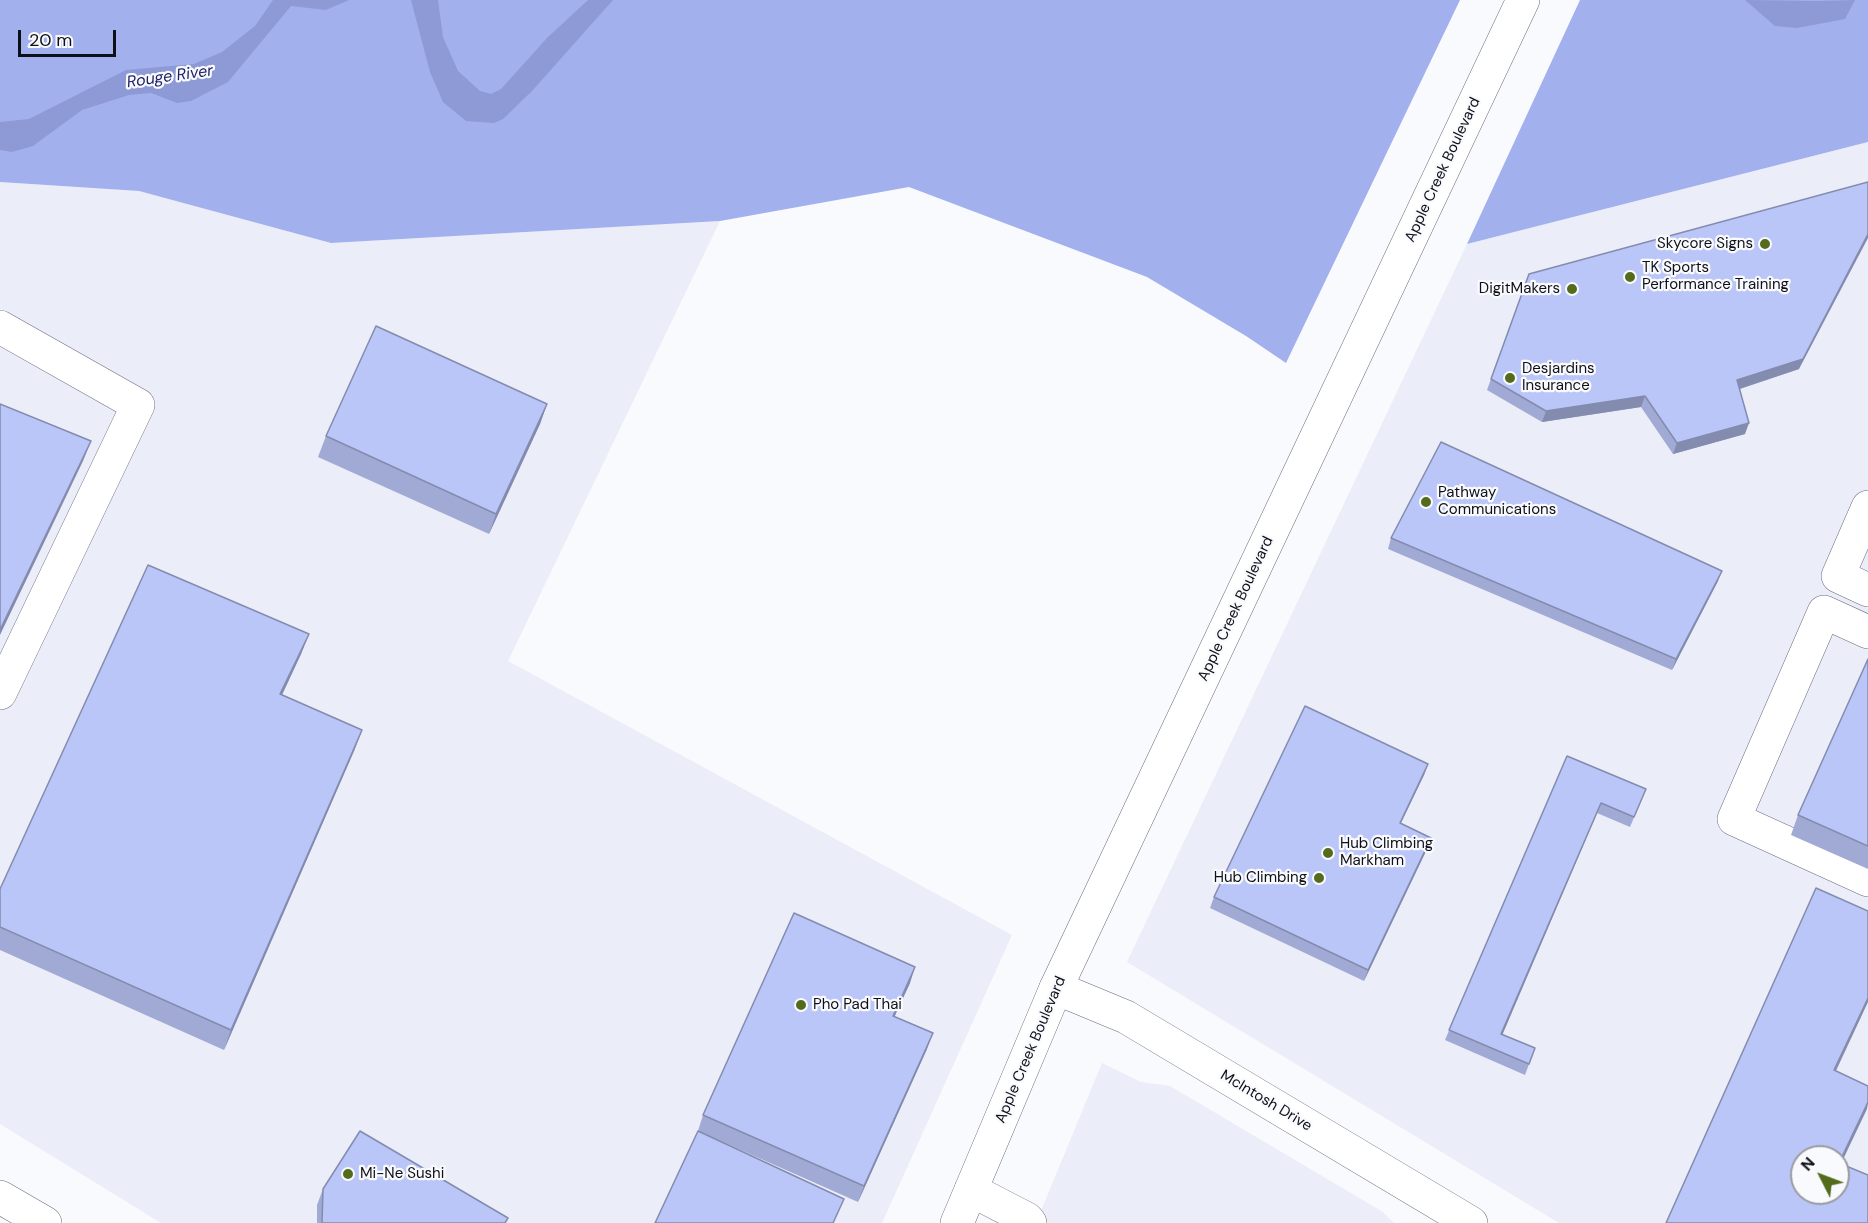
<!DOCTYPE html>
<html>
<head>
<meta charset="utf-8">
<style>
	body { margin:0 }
	#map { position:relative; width:1868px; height:1223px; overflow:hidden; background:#f9fafe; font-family:"DM Sans",sans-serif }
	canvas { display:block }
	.north { position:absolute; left:1790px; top:1145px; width:60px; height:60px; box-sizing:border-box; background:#f9fafe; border:2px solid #9b9ca2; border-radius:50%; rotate:312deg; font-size:16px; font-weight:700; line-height:24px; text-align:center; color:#0f1017 }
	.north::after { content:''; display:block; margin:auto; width:21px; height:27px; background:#536b1b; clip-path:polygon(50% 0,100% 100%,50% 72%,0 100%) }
	.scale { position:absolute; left:18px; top:30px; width:98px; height:27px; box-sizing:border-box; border:3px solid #0f1017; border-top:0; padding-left:8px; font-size:18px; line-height:21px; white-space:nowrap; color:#0f1017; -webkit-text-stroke:4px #f9fafe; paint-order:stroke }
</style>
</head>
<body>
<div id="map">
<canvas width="1868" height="1223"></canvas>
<div class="north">N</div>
<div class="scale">20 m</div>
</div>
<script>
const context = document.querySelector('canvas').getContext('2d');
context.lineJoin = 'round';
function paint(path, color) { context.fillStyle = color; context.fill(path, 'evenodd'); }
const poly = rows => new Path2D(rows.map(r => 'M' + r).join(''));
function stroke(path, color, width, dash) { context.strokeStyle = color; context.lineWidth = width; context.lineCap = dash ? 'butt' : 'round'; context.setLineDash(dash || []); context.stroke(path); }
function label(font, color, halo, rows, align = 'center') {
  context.font = font + ' "DM Sans",sans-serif'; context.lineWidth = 4.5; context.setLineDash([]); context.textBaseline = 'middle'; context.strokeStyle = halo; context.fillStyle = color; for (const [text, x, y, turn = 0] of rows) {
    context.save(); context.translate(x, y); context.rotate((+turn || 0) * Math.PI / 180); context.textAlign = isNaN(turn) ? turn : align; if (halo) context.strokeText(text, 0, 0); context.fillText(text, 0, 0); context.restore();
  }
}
paint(poly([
	[1868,142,1868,1223,1559,1223,1127,962,1467,244],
	[1802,1157,1838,1157,1838,1193,1802,1193],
	[0,182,139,191,331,243,720,221,508,661,1012,935,882,1223,161,1223,0,1124],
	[1102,1063,1141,1082,1170,1086,1383,1212,1394,1223,1036,1223]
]), '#ebedf8');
paint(poly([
	[0,0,1460,0,1286,363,1246,336,1147,277,909,187,720,221,331,243,139,191,0,182],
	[1580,0,1868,0,1868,142,1467,244]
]), '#a3b0ee');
paint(poly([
	[273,0,349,0,326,10,291,6,228,82,191,101,177,103,151,93,129,95,82,110,33,146,12,152,0,150,0,122,29,119,126,70,194,64,222,52,255,26],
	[411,0,438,0,443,37,458,71,480,91,491,94,501,89,547,38,588,0,613,0,532,91,503,119,494,123,466,121,443,102,430,72],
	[1745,0,1818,1,1855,0,1845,19,1797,28,1775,26]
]), '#8d9ad6');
const minor = poly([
	[0,327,138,405,0,693],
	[1868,507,1838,576,1868,590],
	[1868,632,1824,612,1734,819,1868,880],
	[1056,988,1126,1017,1471,1223],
	[971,1190,1027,1219,1030,1223]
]);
const major = poly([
	[0,1197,45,1223],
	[957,1223,1056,988,1523,0]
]);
stroke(minor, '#6b6f80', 34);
stroke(major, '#6b6f80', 34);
stroke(minor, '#fff', 33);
stroke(major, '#fff', 33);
paint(poly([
	[1529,274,1799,369,1740,389,1745,434,1673,454,1641,407,1542,422,1487,390],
	[547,404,540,424,489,534,318,457,326,436],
	[1391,538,1718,581,1672,670,1388,549],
	[309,634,301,654,282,695,362,730,354,751,224,1050,0,950,0,889],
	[1868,659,1868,869,1791,835,1798,815],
	[1567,756,1646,789,1630,827,1597,813,1502,1035,1535,1048,1525,1075,1445,1040],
	[1428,764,1424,775,1401,823,1431,838,1427,849,1364,981,1210,908,1214,897],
	[910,983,894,1016,927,1049,858,1202,698,1131,703,1115],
	[323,1189,506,1223,317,1223,317,1205]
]), '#a1aad5');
paint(poly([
	[1868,234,1868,238,1799,369,1733,391,1737,380],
	[1645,396,1641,407,1542,422,1546,411],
	[547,404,540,424,489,534,496,514],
	[1749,423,1745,434,1673,454,1677,443],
	[91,441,83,461,0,635,0,630],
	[1722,571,1718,581,1672,670,1676,659],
	[309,634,301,654,273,714,280,694],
	[362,730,354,751,224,1050,231,1030],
	[1428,764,1424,775,1396,833,1400,823],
	[1601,803,1597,813,1498,1045,1501,1034],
	[1431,838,1427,849,1364,981,1368,970],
	[915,967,910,983,888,1031,893,1016],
	[1868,998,1868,1002,1827,1090,1834,1070],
	[933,1033,927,1049,858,1202,864,1186],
	[1868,1102,1867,1109,1838,1170,1839,1163]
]), '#838bae');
const building = poly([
	[1868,182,1868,234,1803,359,1737,380,1749,423,1677,443,1645,396,1546,411,1491,379,1529,274,1868,182],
	[376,326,547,404,496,514,326,436,376,326],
	[0,404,91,441,0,630,0,404],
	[1441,442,1722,571,1676,659,1391,538,1441,442],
	[148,565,309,634,280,694,362,730,231,1030,0,927,0,889,148,565],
	[1868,659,1868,846,1798,815,1868,659],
	[1305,706,1428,764,1400,823,1431,838,1368,970,1214,897,1305,706],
	[1567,756,1646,789,1634,817,1601,803,1501,1034,1535,1048,1529,1064,1449,1030,1567,756],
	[1816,888,1868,911,1868,998,1834,1070,1868,1086,1868,1102,1839,1163,1868,1175,1868,1223,1666,1223,1816,888],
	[1802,1157,1838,1157,1838,1193,1802,1193,1802,1157],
	[794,913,915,967,893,1016,933,1033,864,1186,703,1115,794,913],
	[360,1131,508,1218,505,1223,322,1223,323,1189,360,1131],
	[698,1131,844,1199,833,1223,655,1223,698,1131]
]);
paint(building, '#bbc6f8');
stroke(building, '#838bae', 1.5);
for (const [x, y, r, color] of [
	[1765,244,6,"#536b1b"],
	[1630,277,6,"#536b1b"],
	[1572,289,6,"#536b1b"],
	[1510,378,6,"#536b1b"],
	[1426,502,6,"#536b1b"],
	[1328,853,6,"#536b1b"],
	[1319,878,6,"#536b1b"],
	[801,1005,6,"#536b1b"],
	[348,1174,6,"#536b1b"]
]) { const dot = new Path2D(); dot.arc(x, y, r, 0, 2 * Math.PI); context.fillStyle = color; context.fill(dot); stroke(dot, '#f9fafe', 2); }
label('15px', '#0f1017', '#f9fafe', [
	["Apple Creek Boulevard",1443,170,-65],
	["Apple Creek Boulevard",1236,609,-65],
	["Apple Creek Boulevard",1031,1050,-67],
	["McIntosh Drive",1266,1101,31]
]);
label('15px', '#0f1017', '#f9fafe', [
	["Skycore Signs",1753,244,"right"],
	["TK Sports",1642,268],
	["Performance Training",1642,285],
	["DigitMakers",1560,289,"right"],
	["Desjardins",1522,369],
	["Insurance",1522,386],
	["Pathway",1438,493],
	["Communications",1438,510],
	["Hub Climbing",1340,844],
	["Markham",1340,861],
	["Hub Climbing",1307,878,"right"],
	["Pho Pad Thai",813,1005],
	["Mi-Ne Sushi",360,1174]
], 'left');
label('italic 16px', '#1e2066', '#f9fafe', [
	["Rouge River",170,77,-8]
]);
</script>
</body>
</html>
